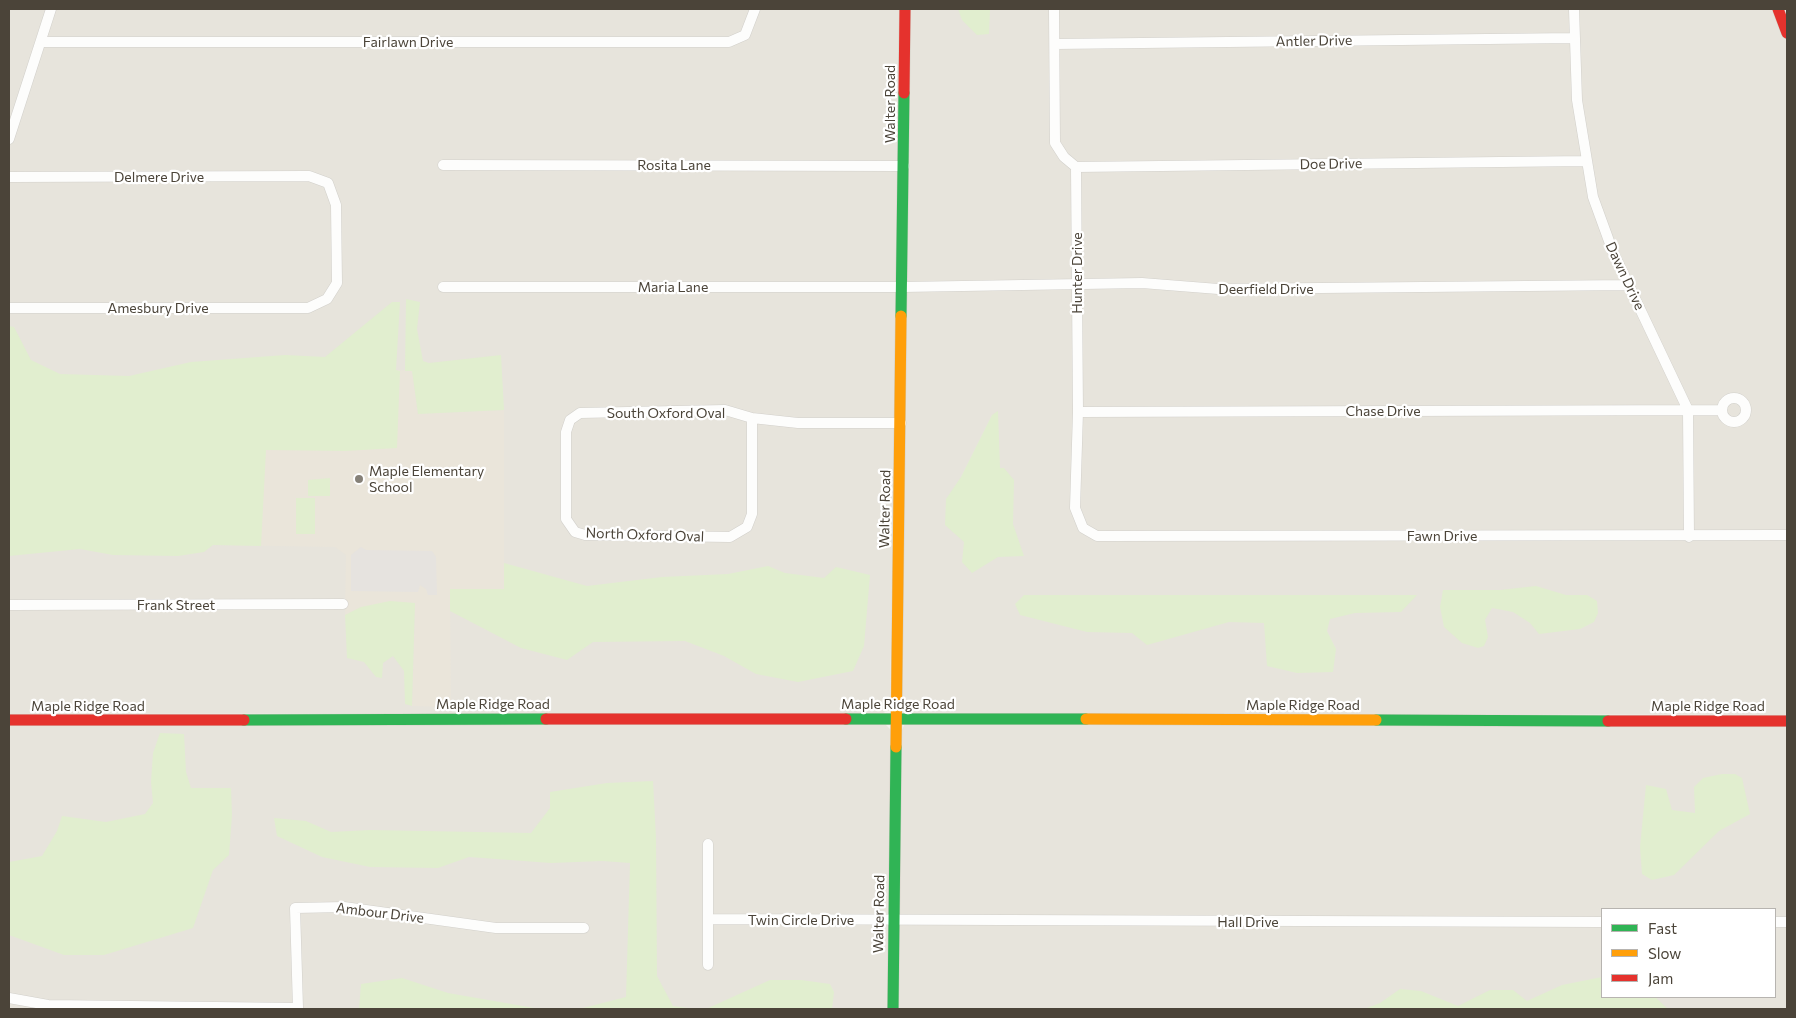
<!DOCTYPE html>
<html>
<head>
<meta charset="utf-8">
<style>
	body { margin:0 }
	#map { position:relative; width:1796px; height:1018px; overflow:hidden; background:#f4f2ee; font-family:Commissioner,sans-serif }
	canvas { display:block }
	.frame { position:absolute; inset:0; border:10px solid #4b4439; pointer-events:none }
	.legend { position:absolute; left:1601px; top:908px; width:175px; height:90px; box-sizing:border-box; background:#fff; border:1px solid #b7b4b0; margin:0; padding:6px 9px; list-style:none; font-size:15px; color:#4b4439 }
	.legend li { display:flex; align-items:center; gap:10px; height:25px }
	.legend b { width:25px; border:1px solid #b7b4b0 }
</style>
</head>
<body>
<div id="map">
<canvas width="1796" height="1018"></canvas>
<div class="frame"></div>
<ul class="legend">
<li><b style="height:6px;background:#30b455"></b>Fast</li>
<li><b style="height:6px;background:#ff9f0a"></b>Slow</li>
<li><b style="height:6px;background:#e5322d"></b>Jam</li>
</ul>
</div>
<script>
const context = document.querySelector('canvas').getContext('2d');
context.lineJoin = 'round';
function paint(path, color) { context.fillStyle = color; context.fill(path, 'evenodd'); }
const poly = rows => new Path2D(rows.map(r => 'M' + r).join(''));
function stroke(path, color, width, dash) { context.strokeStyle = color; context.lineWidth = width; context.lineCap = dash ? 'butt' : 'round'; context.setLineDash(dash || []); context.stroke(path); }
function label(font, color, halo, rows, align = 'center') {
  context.font = font + ' Commissioner,sans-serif'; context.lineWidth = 4.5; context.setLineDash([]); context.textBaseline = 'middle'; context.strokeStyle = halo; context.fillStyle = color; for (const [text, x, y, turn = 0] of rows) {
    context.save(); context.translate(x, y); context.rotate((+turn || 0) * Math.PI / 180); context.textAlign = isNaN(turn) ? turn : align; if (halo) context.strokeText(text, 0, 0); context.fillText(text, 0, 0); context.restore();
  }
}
paint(poly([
	[9,9,901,9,890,710,883,713,9,714],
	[909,9,1774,9,1787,42,1787,715,903,713,901,703],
	[9,722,884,723,892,731,889,1009,9,1009],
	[1787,724,1787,1009,897,1009,902,730,904,725],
	[1602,909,1775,909,1775,997,1602,997]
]), '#e7e4dc');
paint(poly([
	[412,370,418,414,504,410,504,589,450,589,451,707,412,706,415,613,345,615,346,555,335,547,213,545,216,373]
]), '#eae5da');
paint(poly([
	[958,9,990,9,989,34,977,35,962,20],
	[406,299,420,302,417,329,423,361,429,363,501,355,504,410,418,414,412,371,405,371],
	[392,302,400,302,396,370,400,371,397,448,345,451,266,450,261,546,213,545,204,552,178,556,113,555,80,549,9,556,9,326,14,327,31,360,60,374,129,376,191,362,285,355,325,357],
	[998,411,1000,468,1004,468,1014,480,1013,524,1024,556,998,557,972,573,962,562,964,542,945,525,946,499,961,477,992,415],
	[330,478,330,496,308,496,308,480],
	[296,498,315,498,315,534,296,534],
	[504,563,587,586,662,577,728,574,768,566,785,573,824,578,836,567,870,575,864,646,853,671,798,682,756,674,724,656,685,641,593,642,567,660,521,648,450,611,450,589,504,589],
	[1536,586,1566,595,1587,595,1597,601,1598,613,1594,622,1580,629,1539,634,1530,623,1513,612,1492,608,1485,620,1488,637,1484,646,1478,648,1462,643,1444,627,1440,607,1443,590,1500,590],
	[1024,595,1417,595,1401,612,1355,613,1330,619,1327,631,1336,649,1333,672,1297,673,1267,666,1264,623,1229,622,1147,645,1132,633,1087,632,1020,615,1015,604],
	[390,601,415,603,412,706,405,704,404,671,393,656,383,663,382,678,376,677,364,662,347,658,345,615,361,607],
	[160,733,184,734,186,772,191,788,231,788,232,815,229,855,213,870,193,928,104,955,64,955,9,935,9,862,42,856,57,831,62,816,106,822,145,814,153,803,151,782,153,753],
	[1722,774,1735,774,1742,778,1750,814,1719,831,1674,875,1652,880,1642,874,1640,847,1646,785,1666,789,1672,810,1695,813,1694,787,1703,778],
	[653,781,656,838,657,976,673,1006,695,1009,579,1009,626,997,630,863,602,861,551,863,469,857,438,868,370,867,322,857,277,836,274,818,306,821,331,832,370,830,531,833,550,808,550,792,607,783],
	[1602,977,1602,997,1655,997,1668,1009,1364,1009,1380,1003,1400,989,1421,991,1458,1006,1490,990,1513,990,1527,1001,1562,985],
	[402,978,448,993,540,1009,359,1009,361,984],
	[770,980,801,980,830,984,834,992,832,1009,706,1009]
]), '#e1eecf');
paint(poly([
	[361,547,366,550,432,551,436,557,437,595,428,595,426,589,420,585,418,592,351,591,351,555]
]), '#e6e3df');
const street = poly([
	[1054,9,1055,143,1064,157,1076,167,1078,412,1075,508,1083,528,1097,536,1787,535],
	[1574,9,1577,100,1593,197,1613,252,1688,410,1689,537],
	[41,42,729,42,745,35,755,9],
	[1055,44,1574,38],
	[9,139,51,9],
	[443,165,904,166],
	[1076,167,1586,161],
	[9,177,309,176,328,183,336,205,337,283,327,299,308,308,9,308],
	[443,287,903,287,1142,283,1218,289,1629,285],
	'1722 410a12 12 0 1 1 24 0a12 12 0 1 1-24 0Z',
	[1078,412,1722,410],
	[752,418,752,514,747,527,730,537,585,535,575,532,566,519,566,432,570,420,580,413,725,410,752,418,798,423,901,423],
	[9,605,343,604],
	[708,919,1602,922],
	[1775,922,1787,922],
	[708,965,708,844],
	[9,998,48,1005,298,1008,295,908,344,907,496,928,584,928]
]);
const fast = poly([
	[901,316,904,93],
	[846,719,1086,719],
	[244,720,546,719],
	[1376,720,1608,721],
	[893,1009,896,747]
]);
const slow = poly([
	[1086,719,1376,720],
	[896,747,901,316]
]);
const jam = poly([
	[1778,9,1787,33],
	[904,93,905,9],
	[546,719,846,719],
	[9,720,244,720],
	[1608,721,1787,721]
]);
stroke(street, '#d2d0cb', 11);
stroke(fast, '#d3cfc5', 12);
stroke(slow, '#d3cfc5', 12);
stroke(jam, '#d3cfc5', 12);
stroke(street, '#fdfdfc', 10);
stroke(fast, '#30b455', 11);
stroke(slow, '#ff9f0a', 11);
stroke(jam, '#e5322d', 11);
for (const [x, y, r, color] of [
	[359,479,5,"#868178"]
]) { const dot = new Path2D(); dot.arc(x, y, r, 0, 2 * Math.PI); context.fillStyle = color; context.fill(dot); stroke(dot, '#fff', 2); }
label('14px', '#4b4439', '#fff', [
	["Antler Drive",1314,41,-1],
	["Fairlawn Drive",408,42],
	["Walter Road",890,104,-90],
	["Doe Drive",1331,164,-1],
	["Rosita Lane",674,165],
	["Delmere Drive",159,177],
	["Hunter Drive",1077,273,-90],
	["Dawn Drive",1625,276,65],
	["Maria Lane",673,287],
	["Deerfield Drive",1266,289],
	["Amesbury Drive",158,308],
	["Chase Drive",1383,411],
	["South Oxford Oval",666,413],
	["Walter Road",885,509,-89],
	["North Oxford Oval",645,535,2],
	["Fawn Drive",1442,536],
	["Frank Street",176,605],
	["Maple Ridge Road",493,704],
	["Maple Ridge Road",898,704],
	["Maple Ridge Road",1303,705],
	["Maple Ridge Road",88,706],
	["Maple Ridge Road",1708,706],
	["Ambour Drive",380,913,7],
	["Walter Road",879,914,-89],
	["Twin Circle Drive",801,920],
	["Hall Drive",1248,922]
]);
label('14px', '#4b4439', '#fff', [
	["Maple Elementary",369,471],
	["School",369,487]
], 'left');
</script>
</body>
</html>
